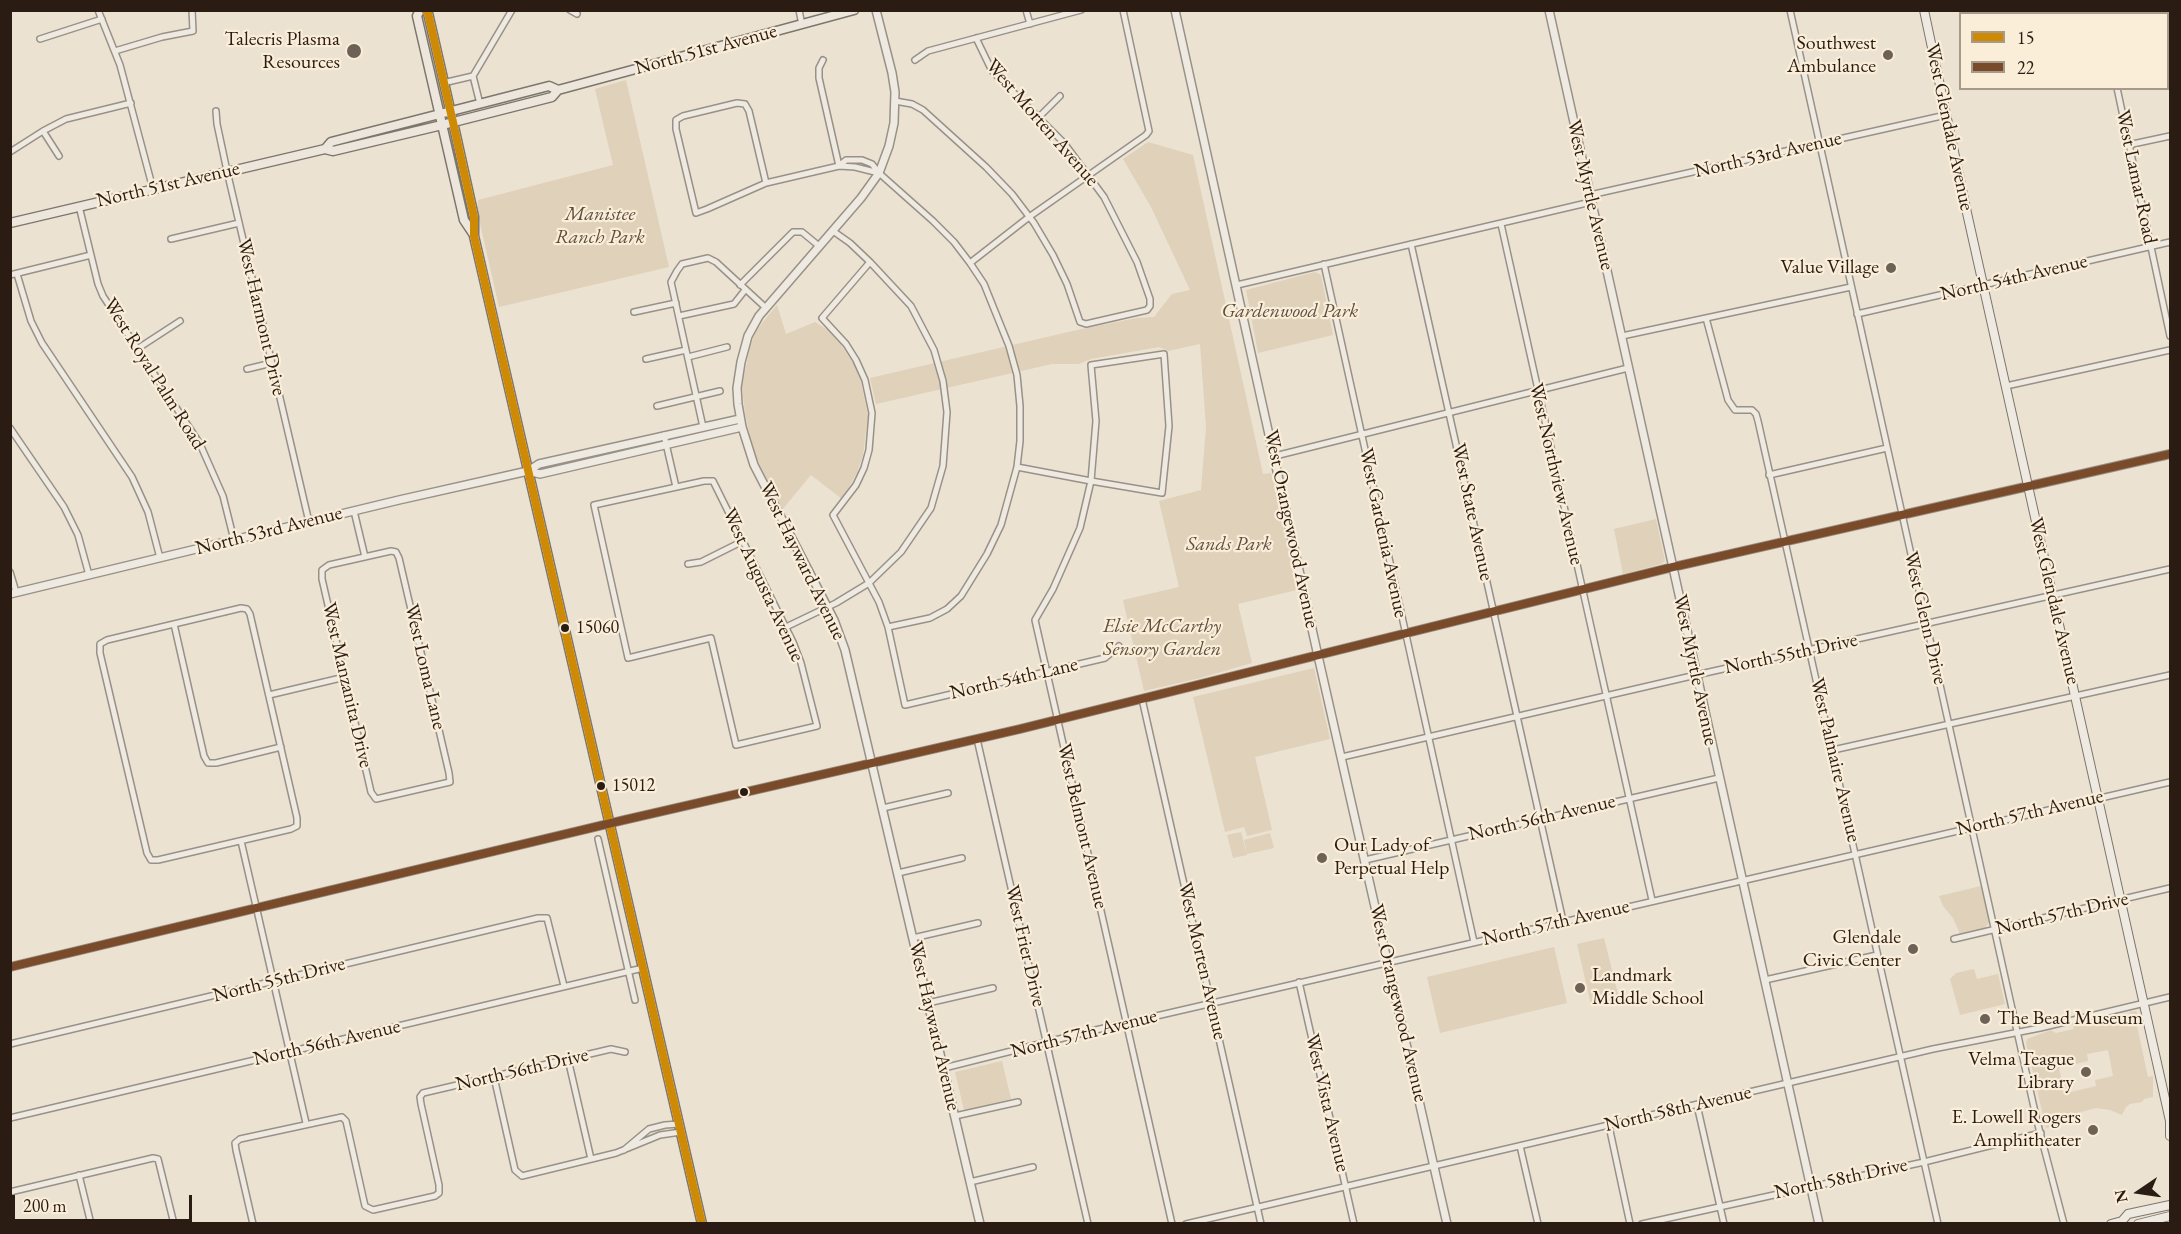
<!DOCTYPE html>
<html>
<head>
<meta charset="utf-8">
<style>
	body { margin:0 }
	#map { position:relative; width:2181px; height:1234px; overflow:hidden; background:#ece2d1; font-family:"EB Garamond",serif }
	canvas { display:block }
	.frame { position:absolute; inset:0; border:12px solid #2a1c13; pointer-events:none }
	.legend { position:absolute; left:1959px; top:12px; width:210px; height:78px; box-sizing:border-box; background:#faeed9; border:2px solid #a79a8a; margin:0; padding:8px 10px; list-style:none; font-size:18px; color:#2a1c13 }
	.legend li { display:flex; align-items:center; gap:12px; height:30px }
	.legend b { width:30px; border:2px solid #a79a8a }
	.north { position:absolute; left:2109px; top:1162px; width:60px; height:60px; -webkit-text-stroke:4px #faeed9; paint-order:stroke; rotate:257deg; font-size:16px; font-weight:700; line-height:24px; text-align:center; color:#2a1c13 }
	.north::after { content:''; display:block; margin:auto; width:21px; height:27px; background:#2a1c13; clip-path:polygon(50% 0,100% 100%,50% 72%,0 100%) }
	.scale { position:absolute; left:12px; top:1195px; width:180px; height:27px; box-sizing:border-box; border:3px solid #2a1c13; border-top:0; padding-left:8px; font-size:18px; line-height:21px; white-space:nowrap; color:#2a1c13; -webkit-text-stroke:4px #faeed9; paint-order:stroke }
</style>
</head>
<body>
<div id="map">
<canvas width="2181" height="1234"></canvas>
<div class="frame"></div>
<ul class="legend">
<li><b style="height:8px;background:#ce8a04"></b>15</li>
<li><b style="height:8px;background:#7a4b2a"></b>22</li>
</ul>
<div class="north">N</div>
<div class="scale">200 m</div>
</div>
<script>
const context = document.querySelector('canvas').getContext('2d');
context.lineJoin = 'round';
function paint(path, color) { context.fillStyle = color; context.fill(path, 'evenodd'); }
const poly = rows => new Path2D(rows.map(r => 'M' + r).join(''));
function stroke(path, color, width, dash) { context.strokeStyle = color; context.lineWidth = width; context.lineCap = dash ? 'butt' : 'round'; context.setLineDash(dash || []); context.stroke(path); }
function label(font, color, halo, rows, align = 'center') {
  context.font = font + ' "EB Garamond",serif'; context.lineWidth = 4.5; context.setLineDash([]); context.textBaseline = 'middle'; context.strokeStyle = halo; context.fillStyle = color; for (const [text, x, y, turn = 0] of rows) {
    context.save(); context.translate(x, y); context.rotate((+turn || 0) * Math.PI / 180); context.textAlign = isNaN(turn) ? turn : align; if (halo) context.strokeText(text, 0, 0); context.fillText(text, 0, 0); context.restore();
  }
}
paint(poly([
	[626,80,669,267,499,307,477,210,478,200,613,165,595,89],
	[1148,142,1193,155,1263,474,1271,473,1295,570,1297,590,1238,604,1252,663,1200,678,1144,691,1123,600,1179,587,1159,501,1201,490,1206,427,1200,344,1168,351,1159,347,1091,359,1079,364,1052,364,876,404,870,378,1077,330,1137,318,1154,317,1172,294,1190,290,1151,207,1123,159],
	[1315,272,1321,275,1333,335,1258,353,1246,290],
	[777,305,786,334,815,322,828,330,840,343,855,366,861,382,868,416,863,455,857,473,842,499,811,475,782,510,758,461,751,443,745,413,742,386,750,347,755,334,762,323],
	[1656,519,1665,561,1661,564,1623,574,1614,529],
	[1314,668,1330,739,1255,757,1272,830,1247,836,1244,827,1225,832,1193,697],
	[1241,832,1247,855,1233,858,1227,835],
	[1270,833,1274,848,1247,854,1244,840],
	[1981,886,1990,921,1985,928,1960,934,1953,918,1943,906,1939,896],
	[1604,938,1619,998,1591,1005,1577,944],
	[1554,947,1567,1003,1440,1033,1427,977],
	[1974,969,1977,979,1998,974,2005,1004,1960,1015,1950,979,1956,973],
	[2136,1011,2140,1020,2137,1026,2148,1077,2153,1076,2153,1097,2144,1099,2142,1102,2130,1104,2126,1107,2122,1115,2110,1110,2096,1108,2077,1113,2063,1123,2046,1128,2026,1043,2027,1039,2051,1030,2056,1033,2074,1029,2073,1024,2081,1022,2085,1026,2131,1016,2129,1012],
	[2108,1050,2113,1076,2095,1080,2096,1086,2071,1092,2069,1086,2063,1087,2059,1068,2088,1061,2087,1054],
	[1002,1061,1011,1099,964,1110,955,1072]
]), '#dfd1ba');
const minor = poly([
	[98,10,120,65,153,189],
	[570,10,577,14],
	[799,10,802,25],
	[1026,10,1030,24],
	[1790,10,2037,1121,2064,1224],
	[2109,10,2110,14],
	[40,39,102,19],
	[2168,50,2170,49],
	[115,51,162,37,193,31,192,10],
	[823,60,819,68,819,78,839,166],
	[915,60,928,51,1081,10],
	[443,83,473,76],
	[2117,88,2170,336],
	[895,101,912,104,923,110,986,167,1012,194,1034,223,1053,255,1067,284,1080,322,1086,324,1147,310,1150,306,1150,299,1137,262,1104,197,1064,143,992,71,976,38],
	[480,104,473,76,512,10],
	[216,111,217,124,227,171,309,522],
	[1039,117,1060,96],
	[43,131,59,156],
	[2128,145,2170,136],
	[10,152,43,131,66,119,131,103],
	[839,166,846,160,862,160,872,164,879,173,933,221,954,242,970,263,984,284,1009,346,1017,375,1020,406,1020,441,1017,467,1001,525,987,554,961,596,947,609,930,618,888,627],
	[766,183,749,111,745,104,737,103,683,116,676,120,676,129,696,213,707,209,766,183,839,166,855,167,879,173],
	[1590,195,1946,115],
	[79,206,98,284,103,296,200,444,223,496,234,540],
	[1501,224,1652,900],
	[171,239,239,223],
	[1411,244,1563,921],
	[870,262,822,318,846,344,856,360,865,380,872,413,869,450,864,468,856,485,833,515,879,602,888,627,905,705,1105,658,1119,646],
	[970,263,1029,217,1146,135,1149,131,1123,10],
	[1324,264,1474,942],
	[17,274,31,321,42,343,132,477,148,512,160,558],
	[10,275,91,255],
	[740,285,793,232,802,232,819,246],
	[1237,285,1591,202],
	[634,312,676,303],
	[1857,314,2170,242],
	[679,316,734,304,745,290],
	[1706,318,1728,400,1735,410,1752,410,1756,414,1758,421,1938,1224],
	[1622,336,1851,287],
	[137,349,180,321],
	[688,357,727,347],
	[646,359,686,350],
	[247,369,272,363],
	[2006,386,2170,350],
	[657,406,720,391],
	[703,427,671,282,677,271,682,264,708,258,716,262,766,308],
	[10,428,64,507,78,535,89,575],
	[664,435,676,487],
	[1275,456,1628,368],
	[1017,467,1091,481,1162,493,1169,426,1164,354,1091,365,1096,421,1091,481,1080,528,1053,589,1035,620,1172,1224],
	[1769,475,1887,448],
	[704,481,713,481,793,642,801,663,817,726,736,745,711,638,628,658,594,505,704,481],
	[354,511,365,557],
	[391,551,396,552,399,558,449,773,450,782,376,799,371,792,322,579,322,570,329,565,391,551],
	[688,564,701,562,743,541],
	[10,572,16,592],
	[241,608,247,609,250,614,297,818,297,826,291,829,158,860,151,860,147,853,100,653,100,644,107,640,241,608],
	[174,624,204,756,208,763,216,763,281,747],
	[786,627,836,603,869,583,901,552,931,508,943,466,947,412,943,381,934,350,911,306,870,262,850,243,833,231],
	[269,695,345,677],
	[1142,699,1261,1224],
	[977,739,1088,1224],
	[1833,750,2170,675],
	[1342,757,1696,675,2170,569],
	[883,808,948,793],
	[598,839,635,1000],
	[241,841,306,1123],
	[1365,860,1719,778],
	[898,873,962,858],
	[913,938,978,923],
	[1954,939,2170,888],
	[1765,980,1877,955],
	[1299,982,1354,1224],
	[928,1003,993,988],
	[10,1044,538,918,547,918,564,986],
	[568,1059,591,1159],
	[944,1068,1087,1032,2170,782],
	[494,1077,515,1170,522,1176,616,1153,660,1135,681,1132],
	[1697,1105,1724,1224],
	[955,1116,1018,1102],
	[10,1118,643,968],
	[1609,1126,1630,1224],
	[1520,1146,1538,1224],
	[624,1150,649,1129,665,1125,679,1124],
	[79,1175,91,1224],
	[970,1182,1033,1167],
	[10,1192,153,1158,158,1159,174,1224],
	[253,1224,236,1150,235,1143,240,1139,342,1117,346,1121,365,1206,373,1210,435,1196,439,1193,439,1185,421,1104,420,1097,423,1093,611,1049,625,1052],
	[1186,1224,1933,1049,2040,1028,2170,997],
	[1642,1224,1924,1162,2041,1133]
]);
const tertiary = poly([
	[876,10,892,73,895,92,894,123,889,146,879,173,861,198,759,316,748,336,741,362,737,388,738,404,742,427,754,465,834,620,845,650,980,1224],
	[1175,10,1316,647,1447,1224],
	[1549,10,1819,1224],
	[528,471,540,474,742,427],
	[10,594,399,500,528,471,539,464,740,419],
	[10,967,624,820,1020,729,1673,567,2170,454]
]);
const secondary = poly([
	[1924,10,1967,213,2170,1121],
	[2170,1121,2170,1136],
	[2111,1224,2122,1221,2128,1214,2170,1205],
	[2138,1224,2170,1216]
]);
const primary = poly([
	[420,10,417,16,464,220,474,235],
	[425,10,428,13,455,131,474,217,474,236,702,1224],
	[325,149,331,142,358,135,549,86,558,90],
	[10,223,325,149,333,151,442,125,552,97,558,90,854,10]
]);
stroke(minor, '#989187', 8);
stroke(tertiary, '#989187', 10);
stroke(secondary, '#7d766c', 10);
stroke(primary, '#7d766c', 11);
stroke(minor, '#efeae1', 5);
stroke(tertiary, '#efeae1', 7);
stroke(secondary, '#efeae1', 8);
stroke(primary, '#ece6dc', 8);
stroke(poly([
	[425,10,428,13,455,131,474,217,474,236,702,1224]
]), '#ce8a04', 8);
stroke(poly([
	[10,967,624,820,1020,729,1673,567,2170,454]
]), '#7a4b2a', 8);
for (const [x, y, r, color] of [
	[354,51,8,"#6e6156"],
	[1888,55,6,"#6e6156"],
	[1891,268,6,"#6e6156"],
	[565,628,5,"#2a1c13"],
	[601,786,5,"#2a1c13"],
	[744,792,5,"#2a1c13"],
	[1322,858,6,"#6e6156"],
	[1913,949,6,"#6e6156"],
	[1580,988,6,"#6e6156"],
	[1985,1019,6,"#6e6156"],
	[2086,1072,6,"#6e6156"],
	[2093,1130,6,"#6e6156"]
]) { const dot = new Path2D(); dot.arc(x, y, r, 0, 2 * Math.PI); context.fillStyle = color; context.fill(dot); stroke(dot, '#faeed9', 2); }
label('18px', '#2a1c13', '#faeed9', [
	["15060",576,628],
	["15012",612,786]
], 'left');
label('20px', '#2a1c13', '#faeed9', [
	["Talecris Plasma",340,40],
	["Resources",340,63],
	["Southwest",1876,44],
	["Ambulance",1876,67],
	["Value Village",1879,268],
	["Our Lady of",1334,846,"left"],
	["Perpetual Help",1334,869,"left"],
	["Glendale",1901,938],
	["Civic Center",1901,961],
	["Landmark",1592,976,"left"],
	["Middle School",1592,999,"left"],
	["The Bead Museum",1997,1019,"left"],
	["Velma Teague",2074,1060],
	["Library",2074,1083],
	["E. Lowell Rogers",2081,1118],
	["Amphitheater",2081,1141]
], 'right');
label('20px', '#2a1c13', '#faeed9', [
	["North 51st Avenue",706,50,-15],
	["West Morten Avenue",1042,123,49],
	["West Glendale Avenue",1949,127,78],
	["North 53rd Avenue",1768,155,-13],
	["West Lamar Road",2136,177,78],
	["North 51st Avenue",168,185,-13],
	["West Myrtle Avenue",1590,195,77],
	["North 54th Avenue",2014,278,-13],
	["West Harmont Drive",261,317,77],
	["West Royal Palm Road",154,374,58],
	["West Northview Avenue",1556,474,77],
	["West State Avenue",1472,512,78],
	["West Orangewood Avenue",1291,529,78],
	["North 53rd Avenue",269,531,-14],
	["West Gardenia Avenue",1383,533,78],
	["West Hayward Avenue",802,561,64],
	["West Augusta Avenue",763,585,65],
	["West Glendale Avenue",2054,601,77],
	["West Glenn Drive",1925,618,77],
	["North 55th Drive",1791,654,-12],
	["West Loma Lane",425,667,77],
	["West Myrtle Avenue",1695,670,78],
	["North 54th Lane",1014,679,-13],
	["West Manzanita Drive",347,685,77],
	["West Palmaire Avenue",1835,760,77],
	["North 57th Avenue",2030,813,-13],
	["North 56th Avenue",1542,818,-13],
	["West Belmont Avenue",1082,826,77],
	["North 57th Drive",2062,914,-13],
	["North 57th Avenue",1556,923,-13],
	["West Frier Drive",1025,946,77],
	["West Morten Avenue",1202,961,77],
	["North 55th Drive",279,980,-14],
	["West Orangewood Avenue",1398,1003,77],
	["West Hayward Avenue",934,1026,77],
	["North 57th Avenue",1084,1034,-14],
	["North 56th Avenue",327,1043,-13],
	["North 56th Drive",522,1070,-13],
	["West Vista Avenue",1327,1103,77],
	["North 58th Avenue",1678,1109,-13],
	["North 58th Drive",1841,1179,-12]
]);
label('italic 20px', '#5d4e3f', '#faeed9', [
	["Manistee",600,215],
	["Ranch Park",600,238],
	["Gardenwood Park",1290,312],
	["Sands Park",1229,545],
	["Elsie McCarthy",1162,627],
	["Sensory Garden",1162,650]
]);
</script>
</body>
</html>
